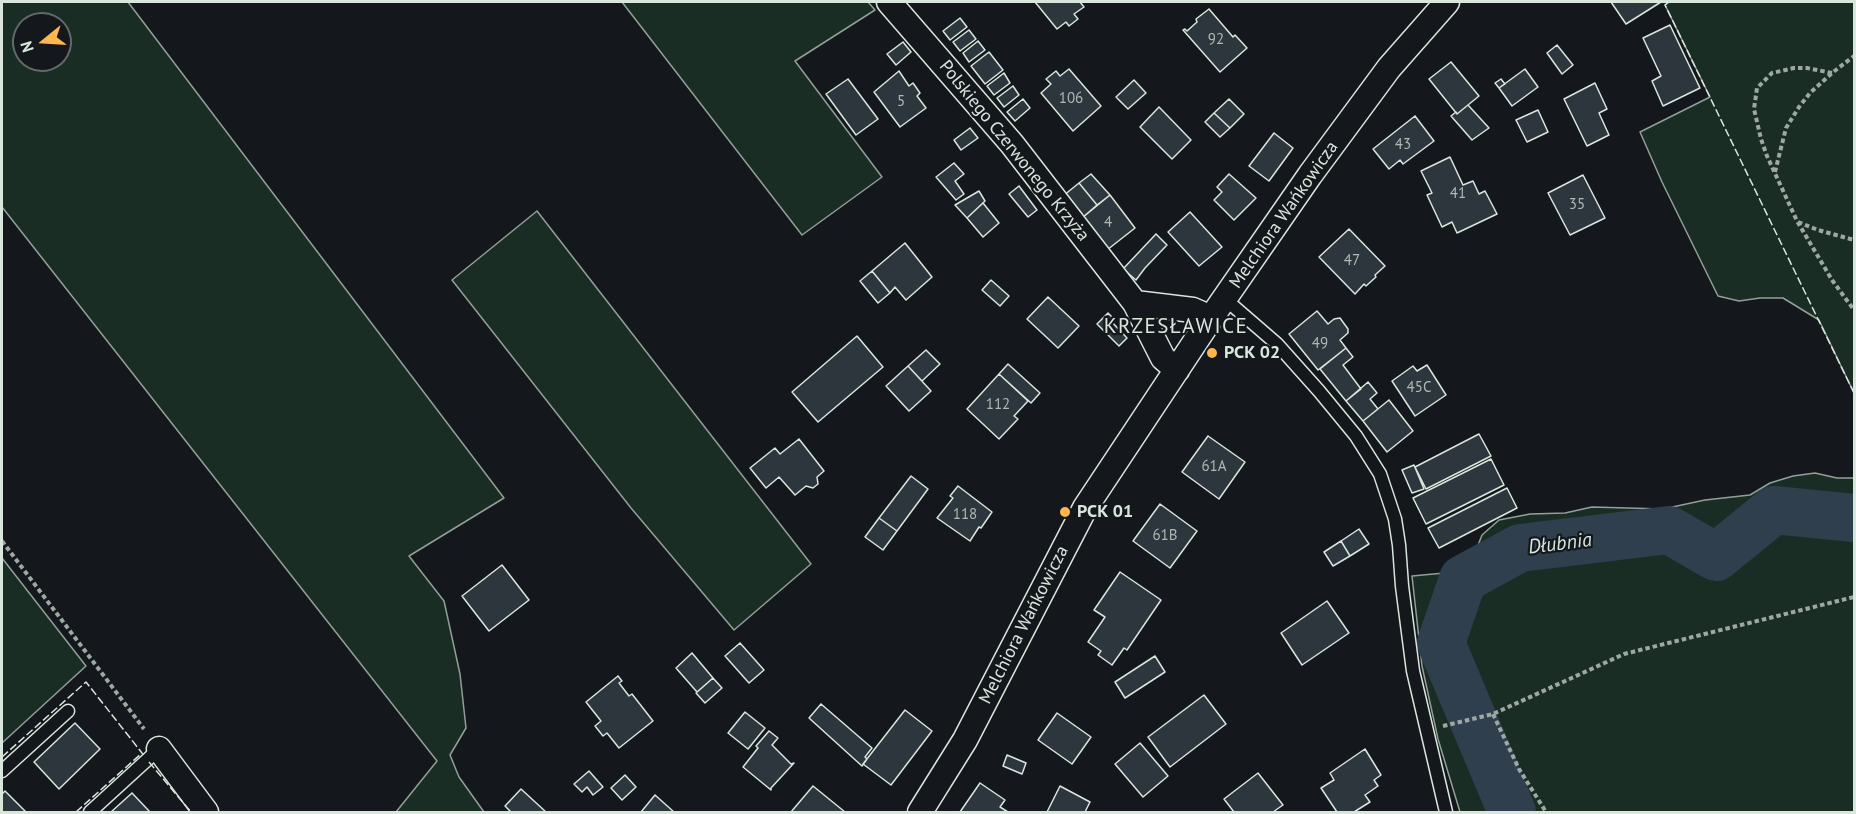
<!DOCTYPE html>
<html>
<head>
<meta charset="utf-8">
<style>
	body { margin:0 }
	#map { position:relative; width:1856px; height:814px; overflow:hidden; background:#14181c; font-family:"PT Sans",sans-serif }
	canvas { display:block }
	.frame { position:absolute; inset:0; border:3px solid #d8e6dc; pointer-events:none }
	.north { position:absolute; left:12px; top:12px; width:60px; height:60px; box-sizing:border-box; background:#14181c; border:2px solid #626a69; border-radius:50%; rotate:252deg; font-size:16px; font-weight:700; line-height:24px; text-align:center; color:#d8e6dc }
	.north::after { content:''; display:block; margin:auto; width:21px; height:27px; background:#ffb74d; clip-path:polygon(50% 0,100% 100%,50% 72%,0 100%) }
</style>
</head>
<body>
<div id="map">
<canvas width="1856" height="814"></canvas>
<div class="frame"></div>
<div class="north">N</div>
</div>
<script>
const context = document.querySelector('canvas').getContext('2d');
context.lineJoin = 'round';
function paint(path, color) { context.fillStyle = color; context.fill(path, 'evenodd'); }
const poly = rows => new Path2D(rows.map(r => 'M' + r).join(''));
function stroke(path, color, width, dash) { context.strokeStyle = color; context.lineWidth = width; context.lineCap = dash ? 'butt' : 'round'; context.setLineDash(dash || []); context.stroke(path); }
function label(font, color, halo, rows, align = 'center') {
  context.font = font + ' "PT Sans",sans-serif'; context.lineWidth = 4.5; context.setLineDash([]); context.textBaseline = 'middle'; context.strokeStyle = halo; context.fillStyle = color; for (const [text, x, y, turn = 0] of rows) {
    context.save(); context.translate(x, y); context.rotate((+turn || 0) * Math.PI / 180); context.textAlign = isNaN(turn) ? turn : align; if (halo) context.strokeText(text, 0, 0); context.fillText(text, 0, 0); context.restore();
  }
}
const green = poly([
	[2,2,128,2,504,498,409,556,444,601,460,674,466,728,450,755,459,777,484,812,396,812,437,761,2,207,2,2],
	[24,24,60,24,60,60,24,60,24,24],
	[622,2,868,2,875,10,795,61,882,177,802,235,622,2],
	[1669,2,1854,2,1854,393,1819,320,1783,298,1760,298,1739,301,1718,296,1662,182,1640,132,1710,97,1665,5,1669,2],
	[537,211,811,564,734,630,631,508,452,280,537,211],
	[1815,473,1837,478,1854,478,1854,812,1460,812,1438,739,1422,666,1412,576,1455,572,1473,558,1482,535,1499,520,1530,514,1565,513,1592,507,1663,509,1705,500,1750,495,1770,483,1793,476,1815,473],
	[2,558,86,666,2,743,2,558]
]);
paint(green, '#1a2d24');
stroke(green, '#939e99', 1.5);
stroke(poly([
	[1512,812,1441,643,1463,579,1520,548,1669,530,1716,557,1774,510,1854,518]
]), '#2f3f4d', 48);
const building = poly([
	[1035,2,1080,2,1084,7,1074,14,1078,19,1069,26,1066,22,1057,29,1035,2],
	[1611,2,1661,2,1626,24,1611,2],
	[1209,9,1233,37,1235,35,1247,48,1220,72,1183,30,1185,29,1187,31,1197,22,1196,19,1209,9],
	[960,18,967,27,950,40,943,31,960,18],
	[1670,25,1700,88,1663,106,1652,81,1661,76,1643,38,1670,25],
	[969,30,976,39,960,51,953,42,969,30],
	[978,41,985,50,969,62,963,53,978,41],
	[903,42,911,52,896,65,887,54,903,42],
	[1557,45,1573,65,1562,74,1547,53,1557,45],
	[989,52,1003,70,985,84,971,66,989,52],
	[1451,62,1479,96,1457,114,1429,79,1451,62],
	[1069,69,1101,106,1073,131,1041,93,1051,84,1046,79,1056,71,1060,76,1069,69],
	[1525,69,1538,87,1512,106,1499,88,1525,69],
	[899,71,909,86,913,83,920,93,917,96,926,108,900,127,874,92,899,71],
	[1004,73,1010,83,994,95,987,86,1004,73],
	[848,79,878,119,856,135,826,94,848,79],
	[1501,79,1505,84,1499,88,1495,83,1501,79],
	[1134,80,1146,93,1128,109,1116,97,1134,80],
	[1595,83,1607,109,1599,113,1609,135,1587,146,1564,99,1595,83],
	[1013,86,1019,95,1004,107,997,98,1013,86],
	[1023,99,1030,108,1015,121,1007,112,1023,99],
	[1229,99,1244,114,1230,128,1214,113,1229,99],
	[1468,105,1489,128,1472,140,1451,116,1456,112,1457,114,1468,105],
	[1159,107,1191,140,1172,159,1140,127,1159,107],
	[1538,110,1548,132,1527,142,1516,120,1538,110],
	[1214,113,1230,128,1220,137,1205,122,1214,113],
	[1415,116,1434,141,1403,164,1400,160,1389,169,1373,149,1415,116],
	[970,128,978,138,961,150,954,140,970,128],
	[1274,133,1293,148,1269,181,1249,166,1274,133],
	[1450,157,1463,185,1473,181,1479,194,1485,191,1497,214,1457,233,1452,222,1442,227,1427,195,1432,193,1421,171,1450,157],
	[954,163,964,174,955,181,964,194,956,200,936,177,954,163],
	[1091,174,1110,195,1097,205,1079,183,1091,174],
	[1229,174,1256,198,1234,220,1214,200,1222,192,1217,187,1229,174],
	[1583,175,1605,218,1570,235,1548,193,1583,175],
	[1079,183,1097,205,1082,218,1063,196,1079,183],
	[1019,186,1037,210,1028,217,1009,194,1019,186],
	[979,191,985,201,967,218,955,205,979,191],
	[1110,195,1135,228,1107,250,1082,218,1110,195],
	[983,203,999,223,983,237,967,218,983,203],
	[1190,212,1222,247,1199,266,1168,232,1190,212],
	[1349,229,1385,266,1375,275,1376,277,1366,286,1364,284,1355,294,1319,257,1349,229],
	[1156,234,1167,245,1145,268,1136,280,1123,269,1156,234],
	[905,243,932,277,906,300,895,287,890,293,872,271,905,243],
	[872,271,890,293,878,303,860,281,872,271],
	[991,280,1009,296,1000,306,982,290,991,280],
	[1048,297,1079,326,1058,348,1027,319,1048,297],
	[1317,311,1328,324,1334,319,1340,318,1348,329,1348,333,1340,340,1346,348,1318,370,1289,334,1317,311],
	[1108,313,1114,319,1111,321,1127,338,1119,346,1097,324,1108,313],
	[857,336,883,367,818,422,792,392,857,336],
	[1346,348,1353,357,1343,365,1361,389,1346,401,1320,369,1346,348],
	[926,350,940,364,922,381,908,366,926,350],
	[1008,364,1040,393,1031,403,999,374,1008,364],
	[1427,365,1446,395,1415,416,1392,381,1413,366,1417,371,1427,365],
	[908,366,931,391,909,411,886,386,908,366],
	[999,374,1028,401,1014,416,1018,419,999,439,967,409,999,374],
	[1368,382,1377,393,1370,399,1378,409,1363,421,1346,401,1368,382],
	[1389,400,1413,431,1387,452,1363,421,1389,400],
	[1479,434,1491,456,1426,489,1415,467,1479,434],
	[1208,436,1245,462,1219,499,1182,472,1208,436],
	[799,439,824,471,817,477,818,484,813,488,806,486,795,495,779,477,766,488,750,468,775,448,780,454,799,439],
	[1491,459,1504,485,1426,524,1413,498,1491,459],
	[1414,465,1424,489,1412,493,1402,470,1414,465],
	[911,476,928,489,897,531,879,518,911,476],
	[958,486,992,512,981,528,979,527,970,541,937,518,953,498,950,496,958,486],
	[1507,488,1517,508,1439,548,1428,528,1507,488],
	[1160,504,1197,531,1170,568,1133,541,1160,504],
	[879,518,897,531,883,550,865,537,879,518],
	[1359,529,1369,544,1350,556,1341,541,1359,529],
	[1341,541,1350,556,1333,566,1324,552,1341,541],
	[502,565,529,600,489,631,462,596,502,565],
	[1120,572,1161,600,1127,650,1124,648,1112,665,1098,655,1101,651,1088,642,1105,617,1094,610,1120,572],
	[1327,601,1349,633,1302,665,1281,633,1327,601],
	[740,643,764,670,749,683,725,656,740,643],
	[692,653,713,678,697,692,676,668,692,653],
	[1155,656,1165,672,1125,698,1115,682,1155,656],
	[618,676,622,681,619,683,629,696,632,694,653,721,619,748,607,733,603,736,595,726,601,721,586,702,618,676],
	[713,678,722,688,705,703,696,693,713,678],
	[1204,695,1226,724,1170,767,1148,737,1204,695],
	[821,704,872,748,865,757,867,759,862,766,809,718,821,704],
	[905,710,932,731,891,785,863,764,905,710],
	[745,712,765,728,748,749,728,733,745,712],
	[1057,713,1091,737,1072,764,1038,740,1057,713],
	[75,723,100,749,59,789,34,762,75,723],
	[769,731,778,738,772,745,791,764,794,763,771,788,771,790,743,767,758,748,756,746,769,731],
	[1140,743,1168,776,1143,797,1115,764,1140,743],
	[1365,749,1381,775,1374,780,1378,786,1365,795,1370,802,1354,812,1337,812,1321,788,1334,780,1330,773,1365,749],
	[1007,755,1026,763,1022,774,1003,766,1007,755],
	[589,771,603,787,593,795,587,787,582,792,574,784,589,771],
	[1258,773,1283,805,1273,812,1234,812,1224,799,1258,773],
	[625,775,636,787,622,800,611,788,625,775],
	[980,783,1005,800,1000,807,1008,812,960,812,980,783],
	[813,786,845,812,791,812,813,786],
	[1060,786,1090,802,1085,812,1047,812,1060,786],
	[521,789,546,812,511,812,505,806,521,789],
	[5,791,26,812,2,812,2,794,5,791],
	[132,793,150,812,111,812,132,793],
	[655,795,674,812,641,812,655,795]
]);
paint(building, '#2c363c');
stroke(building, '#d8e6dc', 1.5);
const lane = poly([
	[1225,299,1277,344,1319,391,1356,436,1380,474,1395,519,1399,545,1402,586,1413,671,1446,812],
	[2,771,68,711],
	[90,812,159,749]
]);
const street = poly([
	[889,2,1012,144,1135,303,1163,358,1177,370],
	[1135,303,1193,310,1211,318],
	[159,749,206,812],
	[920,812,965,740,1085,508,1211,318,1310,175,1389,68,1447,2]
]);
stroke(lane, '#d8e6dc', 15);
stroke(street, '#d8e6dc', 27);
stroke(poly([
	[1832,73,1807,68,1794,68,1772,73,1757,88,1754,109,1761,139,1767,156,1797,221,1832,280,1854,310],
	[1775,172,1786,128,1799,107,1810,93,1832,73,1854,56],
	[1798,222,1818,230,1854,240],
	[2,541,144,729],
	[1493,714,1519,769,1546,812],
	[1443,726,1493,714,1624,654,1854,597]
]), '#9da8a2', 4, [4.5, 3]);
stroke(lane, '#14181c', 12);
stroke(street, '#14181c', 24);
stroke(poly([
	[1669,2,1665,5,1854,393],
	[2,757,86,682,142,753],
	[149,762,191,812],
	[76,812,142,753,143,755]
]), '#d8e6dc', 1.5, [8, 3]);
for (const [x, y, r, color] of [
	[1212,353,6,"#ffb74d"],
	[1065,512,6,"#ffb74d"]
]) { const dot = new Path2D(); dot.arc(x, y, r, 0, 2 * Math.PI); context.fillStyle = color; context.fill(dot); stroke(dot, '#14181c', 2); }
label('15px', '#adbab4', null, [
	["92",1216,40],
	["106",1071,99],
	["5",901,102],
	["43",1403,145],
	["41",1458,194],
	["35",1577,205],
	["4",1108,223],
	["47",1352,261],
	["49",1320,344],
	["45C",1419,388],
	["112",998,405],
	["61A",1214,467],
	["118",965,515],
	["61B",1165,536]
]);
label('18px', '#d8e6dc', '#14181c', [
	["Polskiego Czerwonego Krzyża",1014,151,51],
	["Melchiora Wańkowicza",1284,215,-55],
	["Melchiora Wańkowicza",1024,625,-63]
]);
label('bold 18px', '#d8e6dc', '#14181c', [
	["PCK 02",1224,353],
	["PCK 01",1077,512]
], 'left');
label('italic 20px', '#d8e6dc', '#14181c', [
	["Dłubnia",1560,544,-7]
]);
context.letterSpacing = '1.5px';
label('21px', '#d8e6dc', '#14181c', [
	["KRZESŁAWICE",1176,327]
]);
context.letterSpacing = '0px';
</script>
</body>
</html>
